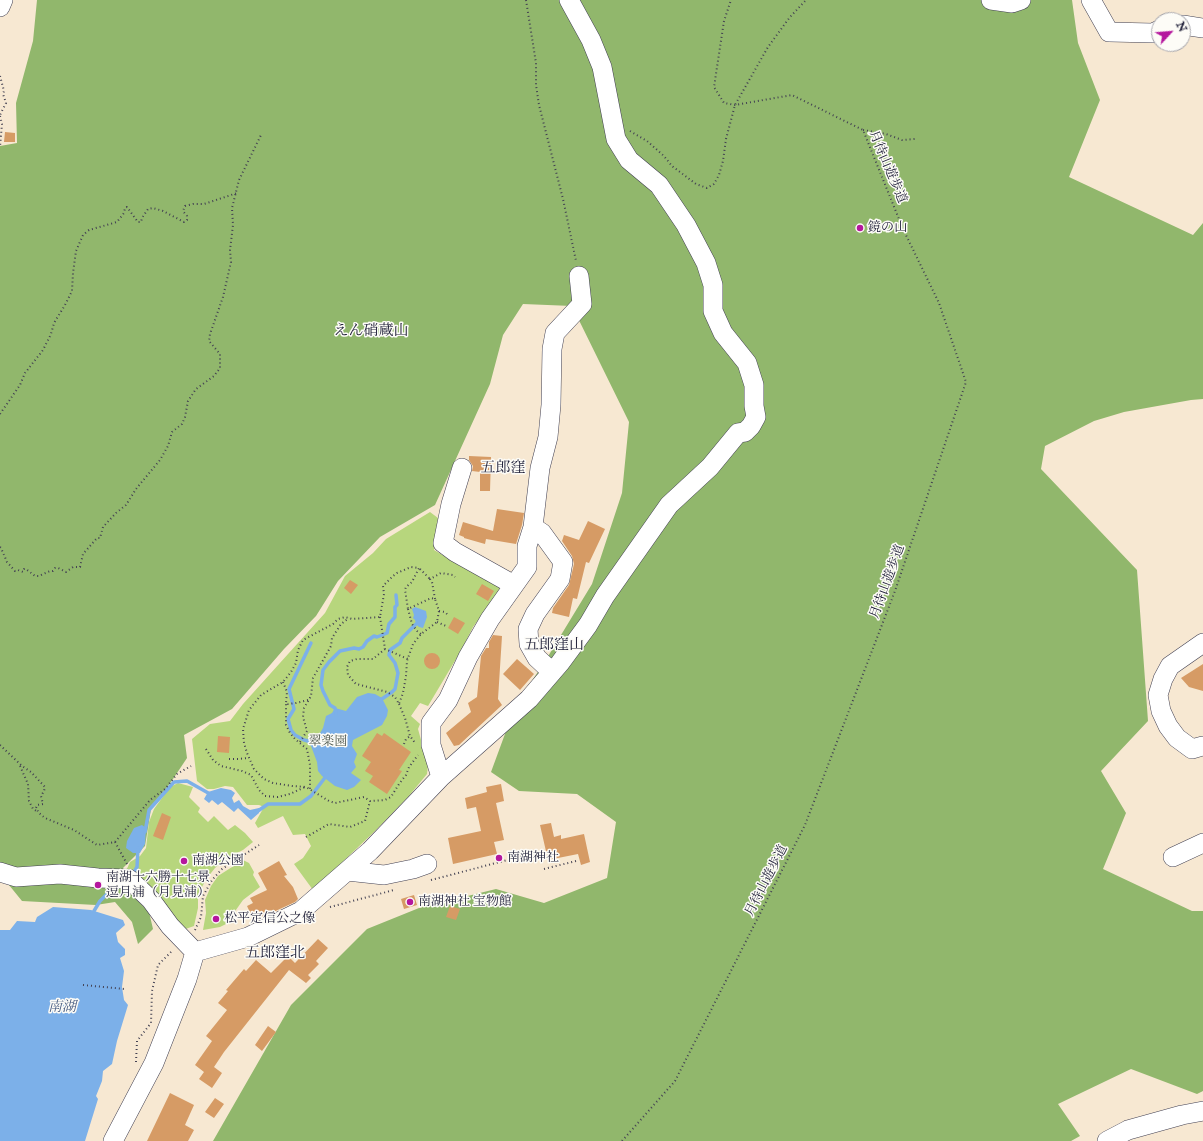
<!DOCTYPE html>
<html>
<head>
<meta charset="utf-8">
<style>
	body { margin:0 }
	#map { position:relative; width:1203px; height:1141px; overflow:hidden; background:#f7e8d2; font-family:"IM FELL Double Pica",serif }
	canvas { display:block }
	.north { position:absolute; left:1151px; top:12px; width:40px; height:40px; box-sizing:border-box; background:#fdfcf7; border:1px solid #a5a5ac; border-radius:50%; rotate:64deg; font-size:11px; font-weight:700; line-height:16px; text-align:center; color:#22223b }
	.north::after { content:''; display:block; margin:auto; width:14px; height:18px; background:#b5179e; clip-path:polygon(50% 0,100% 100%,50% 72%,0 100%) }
</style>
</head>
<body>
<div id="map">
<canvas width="1203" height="1141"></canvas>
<div class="north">N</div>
</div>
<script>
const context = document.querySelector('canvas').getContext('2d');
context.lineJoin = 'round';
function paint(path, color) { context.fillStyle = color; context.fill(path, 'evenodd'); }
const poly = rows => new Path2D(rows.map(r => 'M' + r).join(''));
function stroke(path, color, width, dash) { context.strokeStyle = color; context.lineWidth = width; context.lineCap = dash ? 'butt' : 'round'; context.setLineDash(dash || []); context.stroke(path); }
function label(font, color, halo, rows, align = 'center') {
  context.font = font + ' "IM FELL Double Pica","Noto Serif JP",serif'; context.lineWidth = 3; context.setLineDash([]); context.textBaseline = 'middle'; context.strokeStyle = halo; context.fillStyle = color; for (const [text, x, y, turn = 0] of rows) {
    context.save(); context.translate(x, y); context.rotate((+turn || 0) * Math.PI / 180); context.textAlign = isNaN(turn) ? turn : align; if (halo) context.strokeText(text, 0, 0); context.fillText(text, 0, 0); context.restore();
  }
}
paint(poly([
	[430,512,438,518,434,550,500,588,498,593,473,627,462,649,428,706,420,703,411,716,420,724,418,729,428,765,427,774,408,797,375,831,313,890,294,864,303,858,311,846,305,834,293,835,283,816,258,828,255,823,264,807,259,805,247,805,233,787,225,786,214,789,207,789,197,781,192,739,210,724,230,721,243,704,325,613,345,576,373,553,386,539],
	[178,783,193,787,189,797,200,808,198,812,208,822,214,816,228,830,235,825,245,833,253,842,243,850,227,858,215,868,207,878,198,894,198,908,194,926,180,931,126,871,130,862,140,856,146,848,149,822,154,809,170,787],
	[243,860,249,863,254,872,253,875,260,887,243,900,226,924,220,927,203,930,206,913,205,900,211,886,218,876]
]), '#b7d67d');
paint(poly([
	[37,0,1072,0,1078,43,1100,100,1069,177,1193,235,1203,223,1203,399,1191,400,1124,412,1094,421,1045,446,1041,469,1137,570,1148,721,1101,771,1126,813,1103,869,1192,911,1203,911,1203,1091,1197,1094,1131,1069,1058,1104,1080,1136,1071,1141,213,1141,291,1005,367,929,419,908,496,889,544,903,607,878,616,822,577,794,519,791,491,772,516,704,544,663,592,584,622,493,629,422,572,306,523,304,503,335,490,384,435,505,380,537,338,581,316,616,284,649,232,709,184,735,187,758,171,782,151,809,145,846,123,868,132,895,149,912,153,929,138,944,132,922,115,902,96,905,22,901,0,874,0,146,17,143,16,103,33,41]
]), '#91b76c');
paint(poly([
	[415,607,426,611,427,617,423,628,419,627,416,624,415,620,413,618,414,615,412,609],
	[368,693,375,694,382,698,388,710,387,716,382,725,353,740,352,746,357,754,354,762,356,767,351,773,361,780,354,787,347,790,335,786,322,776,318,771,317,762,311,746,304,740,319,735,323,728,326,716,332,713,335,708,346,711,357,697],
	[221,788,231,790,235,793,232,798,234,803,239,800,243,806,250,810,259,808,259,813,251,820,238,808,234,812,222,802,218,805,212,800,209,803,204,799,208,792],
	[142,825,146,828,145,844,140,853,133,853,126,848,127,841,134,828],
	[53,907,91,910,123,920,125,925,116,933,118,942,125,949,125,955,120,958,124,971,122,987,124,1000,128,1005,117,1041,112,1064,103,1071,102,1081,96,1096,98,1099,85,1141,0,1141,0,930,10,930,17,921,35,922,37,917]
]), '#7cb0e9');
stroke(poly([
	[379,701,392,692,395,689,396,684,398,673,395,663,389,655,390,650,400,643,402,638,416,624],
	[336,713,335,708,330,705,323,691,321,685,323,670,329,662,340,651,354,648,359,649,363,647,367,641,374,636,377,637,387,633,389,624,395,617,395,607,397,605,396,595],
	[308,741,304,740,295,735,291,730,288,719,294,709,289,689,311,643],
	[255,813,268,804,300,804,311,796,327,775],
	[145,832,149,810,174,782,187,781,210,794],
	[134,872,137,867,138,848],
	[94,911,100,901,110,891,116,888]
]), '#7cb0e9', 3.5);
paint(poly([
	[5,132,15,133,15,142,4,142],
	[469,456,491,457,490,491,480,491,480,472,472,471,473,466,469,460],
	[497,509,524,513,522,525,516,544,486,539,485,544,464,538,464,537,459,535,463,522,493,531],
	[588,521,605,529,589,563,586,562,577,599,573,598,569,617,552,613,553,608,569,585,574,564,572,556,562,541,564,535,579,540],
	[350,580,358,585,351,594,344,588],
	[482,584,494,591,488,601,476,594],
	[454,617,465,623,458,634,448,628],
	[493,635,502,636,498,699,502,705,459,745,454,746,446,733,471,712,468,703,477,697,481,656,486,648,489,648,489,642],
	'424 661a8 8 0 1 1 16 0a8 8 0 1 1-16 0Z',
	[517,659,534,674,520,690,503,674],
	[1203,664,1203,691,1189,687,1181,678],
	[377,733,382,736,384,733,411,752,399,770,402,771,387,794,369,782,373,776,365,771,371,762,362,756],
	[218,736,230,737,229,753,217,752],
	[501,784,504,801,496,803,504,840,494,842,497,854,453,864,448,838,481,831,476,807,467,809,465,798,487,792,486,787],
	[162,813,171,817,163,840,153,836],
	[551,823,554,837,561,835,561,839,584,834,590,862,581,865,578,854,548,860,540,825],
	[279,861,287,875,284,876,293,887,298,899,295,902,254,921,247,906,253,903,250,898,267,890,258,873],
	[414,895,417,905,404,909,401,899],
	[450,906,460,909,456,920,446,917],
	[318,939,328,948,316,961,319,964,308,975,311,978,306,983,289,970,224,1052,214,1067,222,1073,212,1088,199,1079,204,1072,195,1065,212,1041,206,1036,227,1010,218,1003,228,991,226,990,244,969,246,971,256,960,271,973,288,956,295,963],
	[268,1026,276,1032,262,1051,255,1045],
	[170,1093,194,1105,185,1125,194,1130,188,1141,147,1141],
	[215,1098,224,1104,214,1118,205,1112]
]), '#d69b65');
const minor = poly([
	[991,0,1012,3,1021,0],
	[1091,0,1109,32,1153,33,1159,30],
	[0,7,3,0],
	[1183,25,1203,28],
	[462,468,451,504,443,543,455,552,514,585],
	[533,527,542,533,563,562,560,579,535,614,528,629,529,644,537,658,552,672],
	[1203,643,1170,666,1163,679,1158,695,1161,711,1168,726,1177,738,1192,749,1203,746],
	[441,777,431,745,431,723,448,700,468,657,490,619,527,567,527,546,533,527,540,468,548,437,551,405,552,349,555,333,582,304,579,276],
	[1173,857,1203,843],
	[347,871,384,875,413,869,427,864],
	[0,872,16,877,60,874,98,878,129,879,151,900,170,926,195,952,187,979,154,1063,113,1141],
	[195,952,248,937,301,911,370,851,441,777,529,699,560,663,588,625,605,596,669,505,710,467,738,433,745,432,751,426,756,417,754,406,754,385,747,363,723,333,713,311,713,285,706,263,686,225,659,185,629,160,616,139,602,67,591,40,569,0],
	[1107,1141,1128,1130,1182,1115,1203,1111]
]);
stroke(minor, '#424052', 20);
stroke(poly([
	[526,0,536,63,536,85,539,105,563,199,576,261],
	[0,76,4,91,3,94,6,103,0,115],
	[0,116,2,124,0,147],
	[863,130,886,134,902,140,915,139],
	[630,131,647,141,664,156,672,166,696,184,707,188,714,184,719,175,723,161,726,139,735,105,768,47,790,17,806,0],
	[0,414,20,385,25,373,43,350,51,334,54,323,65,305,72,291,73,273,76,251,83,235,89,230,117,222,124,213,125,208,127,207,138,222,141,222,142,218,148,209,153,208,163,211,184,222,187,220,187,216,183,211,185,206,193,204,204,204,237,193],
	[0,547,1,548,7,562,15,571,18,570,23,572,24,569,26,569,35,576,39,576,50,571,53,571,55,568,58,568,66,572,73,567,80,567,83,554,97,538,100,538,103,527,116,513,126,505,136,489,160,460,168,446,172,432,182,424,185,417,188,401,196,389,214,376,220,368,220,354,209,341,210,334,223,297,231,262,230,250,233,225,232,208,239,180,261,135],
	[420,569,430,579],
	[435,599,432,582,430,579,441,573,453,575,455,577],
	[408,609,412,624,417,631,421,634],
	[439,611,445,612,449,616],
	[380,617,385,649,408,659],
	[437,622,446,626],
	[385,649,373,659,357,659,350,661,347,667,348,675,356,684,387,692,395,697,399,704,403,693,406,676,407,661,413,644,421,634,437,622,439,611,435,599,431,598,408,609,405,590,406,587,412,582,419,568,411,567,397,573,393,576,383,586,384,594,380,617,352,619,345,617,338,619,333,624,303,640,298,650,296,663,291,672,283,682,261,695,249,710,243,729,244,743,247,753,254,769,264,779,273,783,292,786,306,787,329,801,335,803,364,797,370,801,385,800,391,797,399,784,406,775,409,767,418,755],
	[283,682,287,692,286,703],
	[308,700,296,703,288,704,286,703,286,725,290,733,295,739,307,749,310,765,310,789],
	[399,704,405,718,410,736,415,743],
	[300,742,307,731,303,717,304,708,311,696,313,678,331,646,332,638,341,624,349,618],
	[404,744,406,739,410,736],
	[0,745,22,766,31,772,45,787,44,791,41,796,43,804,37,805,36,808,39,813,45,818,74,830,97,845,115,842,150,800,165,789,177,774,191,766],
	[206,749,213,760,221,766,242,771,251,775,259,790,265,796,278,797,290,794,305,787],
	[229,759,238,759,248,758],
	[20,766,28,784,29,801,33,809,38,812],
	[306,837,329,824,350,827,365,821,370,801],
	[115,842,127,864],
	[544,869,576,861],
	[431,880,538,852],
	[330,907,394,890],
	[195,930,201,917,203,896,212,880,222,869,259,845],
	[83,985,125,989],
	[136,1062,137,1041,151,1023,152,991,158,965,173,950],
	[622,1141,675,1081,805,825,895,591,966,382,939,303,903,229,863,130,792,95,735,105,724,103,714,87,724,21,731,0]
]), '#424052', 2, [1, 3]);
stroke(minor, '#fff', 19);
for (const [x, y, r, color] of [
	[860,228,4,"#b5179e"],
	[499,858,4,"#b5179e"],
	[184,861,4,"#b5179e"],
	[98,885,4,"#b5179e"],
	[410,902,4,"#b5179e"],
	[216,919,4,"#b5179e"]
]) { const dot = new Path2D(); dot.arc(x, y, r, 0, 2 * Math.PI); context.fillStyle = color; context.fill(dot); stroke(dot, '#fdfcf7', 1.5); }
label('13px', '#22223b', '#fdfcf7', [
	["月待山遊歩道",887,167,67],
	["月待山遊歩道",888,582,-70],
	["月待山遊歩道",767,881,-63]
]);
label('13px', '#22223b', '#fdfcf7', [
	["鏡の山",868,228],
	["南湖神社",507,858],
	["南湖公園",192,861],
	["南湖十六勝十七景",106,878],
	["逗月浦（月見浦）",106,893],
	["南湖神社 宝物館",418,902],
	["松平定信公之像",224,919]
], 'left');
label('13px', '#4f584f', '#fdfcf7', [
	["翠楽園",328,742]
]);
label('italic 14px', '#465b81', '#fdfcf7', [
	["南湖",62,1008]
]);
label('15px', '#22223b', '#fdfcf7', [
	["えん硝蔵山",371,332],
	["五郎窪",503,469],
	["五郎窪山",554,646],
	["五郎窪北",275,954]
]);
</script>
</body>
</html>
